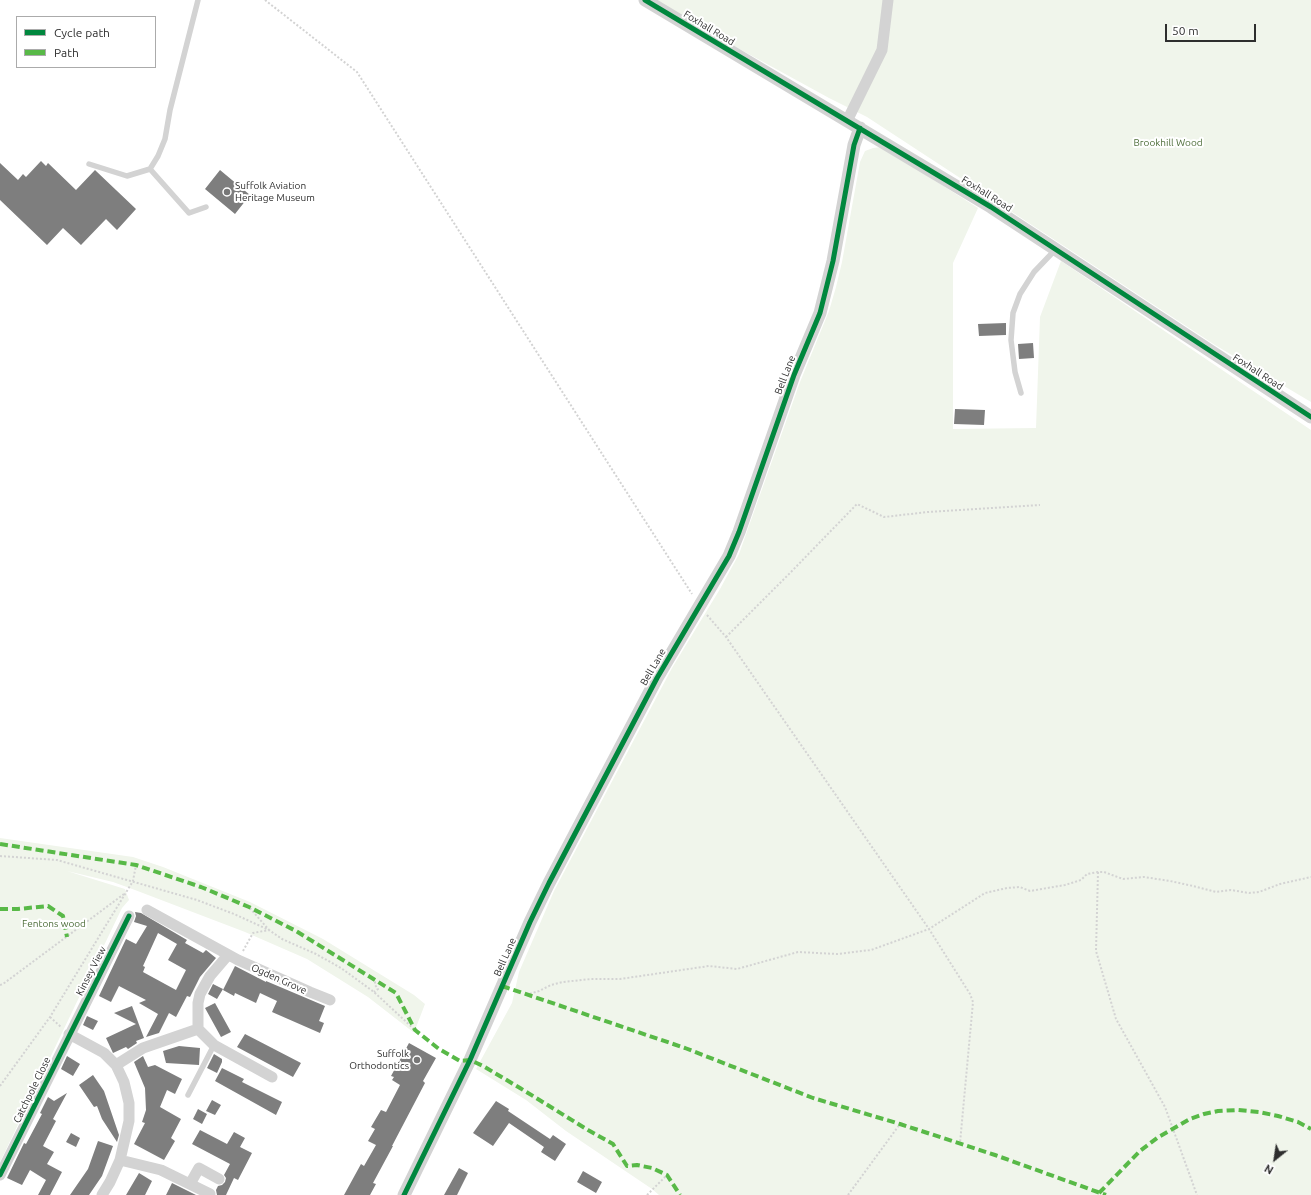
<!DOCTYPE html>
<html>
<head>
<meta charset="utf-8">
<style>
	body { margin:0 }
	#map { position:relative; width:1311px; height:1195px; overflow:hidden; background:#fff; font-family:Ubuntu,sans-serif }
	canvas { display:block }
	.legend { position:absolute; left:16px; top:16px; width:140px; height:52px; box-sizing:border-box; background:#fff; border:1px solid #ababab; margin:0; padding:5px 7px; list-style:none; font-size:12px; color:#2e2e2e }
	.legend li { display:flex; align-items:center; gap:8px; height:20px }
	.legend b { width:20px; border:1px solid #ababab }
	.north { position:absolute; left:1255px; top:1139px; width:40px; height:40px; -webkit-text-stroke:3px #fff; paint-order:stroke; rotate:210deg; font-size:11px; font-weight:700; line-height:16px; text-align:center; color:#2e2e2e }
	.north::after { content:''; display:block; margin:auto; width:14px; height:18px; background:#2e2e2e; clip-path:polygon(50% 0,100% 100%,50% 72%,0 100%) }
	.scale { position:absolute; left:1165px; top:24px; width:91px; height:18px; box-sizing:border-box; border:2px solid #2e2e2e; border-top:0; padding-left:5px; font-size:12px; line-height:14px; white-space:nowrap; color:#2e2e2e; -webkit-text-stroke:3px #fff; paint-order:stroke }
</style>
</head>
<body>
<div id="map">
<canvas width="1311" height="1195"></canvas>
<ul class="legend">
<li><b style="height:5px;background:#00873e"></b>Cycle path</li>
<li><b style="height:5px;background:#58b947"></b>Path</li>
</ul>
<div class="north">N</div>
<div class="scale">50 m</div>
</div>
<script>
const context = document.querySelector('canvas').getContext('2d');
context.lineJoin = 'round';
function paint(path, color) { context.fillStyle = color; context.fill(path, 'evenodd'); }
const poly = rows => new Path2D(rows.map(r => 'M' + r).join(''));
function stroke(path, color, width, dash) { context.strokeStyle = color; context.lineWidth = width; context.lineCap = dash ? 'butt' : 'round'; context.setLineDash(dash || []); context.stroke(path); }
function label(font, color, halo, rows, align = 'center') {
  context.font = font + ' Ubuntu,sans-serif'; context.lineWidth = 4; context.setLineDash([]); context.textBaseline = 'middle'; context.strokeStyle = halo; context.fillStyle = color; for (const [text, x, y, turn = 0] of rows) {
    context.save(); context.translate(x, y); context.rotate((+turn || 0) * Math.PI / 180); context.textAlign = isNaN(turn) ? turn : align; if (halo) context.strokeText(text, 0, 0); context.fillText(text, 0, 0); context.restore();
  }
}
paint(poly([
	[650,0,1311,0,1311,402,1215,345,867,117,829,98],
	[882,147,978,208,953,263,953,429,1036,428,1040,317,1061,261,1311,430,1311,1195,659,1195,652,1189,566,1131,526,1100,476,1069,512,1003,519,972,554,891,672,668,720,589,739,554,800,382,829,311,836,287,842,262,860,162,865,151,873,148],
	[0,838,133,857,163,867,250,902,323,939,414,995,425,1004,415,1030,413,1032,368,997,307,959,245,932,135,890,113,882,67,871,125,889,129,900,122,908,0,1162]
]), '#f0f5eb');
paint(poly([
	[41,161,46,166,48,163,76,190,95,170,96,171,136,209,117,230,106,219,81,245,63,228,47,245,0,200,0,163,18,180,23,174,26,177],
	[220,170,250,195,235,214,205,189],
	[1006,323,1006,335,979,336,978,324],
	[1033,343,1034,358,1019,359,1018,344],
	[955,409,985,410,984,425,954,424],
	[135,912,141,913,187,940,185,943,203,953,206,950,216,958,200,977,190,997,187,996,176,1017,169,1013,159,1033,146,1037,158,1014,139,1003,146,1000,119,986,111,1002,99,996,126,939,136,944,147,926,134,922,136,916],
	[158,933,177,944,168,960,186,970,176,990,143,972,145,967,143,966],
	[235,966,266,982,266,981,325,1006,319,1021,324,1023,320,1033,272,1012,277,1001,260,993,256,1003,235,993,234,996,223,990],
	[213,984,223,989,217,999,208,994],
	[215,1003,231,1032,221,1037,205,1008],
	[132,1006,144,1038,136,1041,137,1043,128,1049,126,1047,113,1053,106,1038,136,1024,114,1013],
	[87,1016,98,1021,93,1030,83,1025],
	[245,1034,301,1063,293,1077,237,1047],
	[409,1043,436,1058,423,1081,425,1083,392,1146,393,1146,373,1183,376,1184,370,1195,344,1195,361,1164,364,1166,376,1145,368,1141,375,1129,371,1127,381,1110,386,1112,400,1085,392,1080,394,1077,391,1076],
	[179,1046,200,1048,199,1065,166,1063,163,1051],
	[214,1054,222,1059,222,1062,217,1073,207,1068],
	[67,1056,80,1064,73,1076,61,1069],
	[143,1056,148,1067,155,1065,182,1079,175,1094,167,1090,160,1107,181,1119,171,1138,175,1141,164,1160,134,1144,145,1123,142,1122,146,1110,145,1088,134,1062],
	[222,1068,244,1079,242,1082,282,1102,276,1115,215,1081],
	[93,1075,104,1091,119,1135,117,1142,102,1119,97,1106,94,1107,79,1085],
	[67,1093,53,1119,56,1121,43,1146,54,1152,47,1164,62,1172,50,1195,38,1195,46,1180,30,1170,22,1185,7,1178,24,1143,26,1144,42,1114,40,1113,48,1097,54,1101],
	[212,1100,221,1105,215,1115,206,1111],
	[496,1101,509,1109,508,1111,550,1139,553,1135,566,1144,555,1161,541,1152,544,1147,509,1123,493,1146,473,1133],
	[198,1109,207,1114,202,1124,193,1119],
	[200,1130,227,1144,234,1132,245,1138,240,1147,252,1153,238,1180,234,1178,226,1195,217,1195,216,1190,218,1186,222,1185,225,1182,226,1178,224,1175,230,1164,192,1144],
	[71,1133,80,1138,76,1147,66,1142],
	[98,1141,113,1146,102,1176,89,1195,70,1195,88,1169],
	[459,1168,468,1173,457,1195,444,1195],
	[583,1171,602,1182,596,1193,577,1182],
	[139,1173,152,1181,145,1195,126,1195],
	[172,1183,196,1195,166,1195]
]), '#7e7e7e');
stroke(poly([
	[265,0,357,72,692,594],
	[707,615,726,637,929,929,970,994,973,1002,960,1143],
	[726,637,790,573,857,504,884,517,928,512,1040,505],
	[0,856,57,860,197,900,234,914,269,930,282,939,316,954,341,968,374,992,415,1030],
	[1098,872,1096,951,1116,1019,1165,1107,1197,1195],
	[243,951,253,933,269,930,249,907],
	[369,976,375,982,375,985,378,989,374,992],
	[0,985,3,984,124,894],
	[526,995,539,991,551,985,563,982,591,979,620,979,709,966,737,969,798,952,837,954,871,950,929,929,985,893,1007,888,1020,887,1030,891,1065,885,1081,880,1087,874,1098,872,1104,872,1123,879,1144,877,1170,881,1193,886,1216,892,1231,890,1249,893,1259,892,1280,884,1311,877],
	[50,1017,61,1027],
	[0,1086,50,1017,133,881,136,865],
	[647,1195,667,1175],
	[848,1195,900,1124]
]), '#d3d3d3', 2, [2, 2]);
stroke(poly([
	[198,0,170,110,165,139,158,156,150,169,189,213,206,207],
	[89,164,127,176,150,169],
	[1021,393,1015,372,1011,340,1013,313,1020,294,1034,272,1056,249],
	[188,1095,214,1045]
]), '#d3d3d3', 5.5);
stroke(poly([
	[847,121,882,50,888,0],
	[147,910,238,960,310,992,330,1000],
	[198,1029,198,1003,200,994,210,976,228,955],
	[69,1034,104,1053,116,1065,124,1082,129,1103,129,1121,120,1160,110,1182,102,1195],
	[116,1065,143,1048,198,1029,214,1045,272,1077],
	[120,1160,161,1170,210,1194],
	[0,1175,129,916],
	[190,1184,199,1168,219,1179]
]), '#d3d3d3', 11);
stroke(poly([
	[645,0,991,207,1311,417],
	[404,1195,470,1060,530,922,549,883,657,678,729,556,739,532,794,375,820,313,833,261,854,145,860,128]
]), '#d3d3d3', 13);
stroke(poly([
	[0,844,136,865,201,887,249,907,296,931,396,993,415,1030,439,1049,460,1061,470,1060,483,1066,520,1088,588,1130,613,1144,627,1166,637,1165,652,1168,667,1175,680,1195],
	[0,909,18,909,48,906,63,916,67,937],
	[502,986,685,1048,813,1098,900,1124,995,1155,1106,1195],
	[1099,1193,1140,1151,1157,1138,1190,1119,1204,1114,1218,1111,1238,1110,1259,1112,1278,1116,1298,1122,1311,1129]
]), '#58b947', 4, [8, 4]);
stroke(poly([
	[645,0,991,207,1311,417],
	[0,1175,129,916],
	[404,1195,470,1060,530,922,549,883,657,678,729,556,739,532,794,375,820,313,833,261,854,145,860,128]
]), '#00873e', 5);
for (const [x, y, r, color] of [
	[227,192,4,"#777"],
	[417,1060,4,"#777"]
]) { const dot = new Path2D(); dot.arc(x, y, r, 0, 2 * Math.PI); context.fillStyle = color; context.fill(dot); stroke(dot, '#fff', 1.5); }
label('10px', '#2e2e2e', '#fff', [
	["Foxhall Road",709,28,31],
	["Foxhall Road",987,194,32],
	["Foxhall Road",1258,372,33],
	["Bell Lane",785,375,-69],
	["Bell Lane",653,667,-60],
	["Bell Lane",505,957,-66],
	["Kinsey View",91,971,-63],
	["Ogden Grove",279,979,24],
	["Catchpole Close",32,1090,-64]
]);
label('10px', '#4d6d39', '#fff', [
	["Brookhill Wood",1168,143],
	["Fentons wood",54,924]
]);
label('10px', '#2e2e2e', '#fff', [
	["Suffolk Aviation",235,186],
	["Heritage Museum",235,198],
	["Suffolk",409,1054,"right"],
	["Orthodontics",409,1066,"right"]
], 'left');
</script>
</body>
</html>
